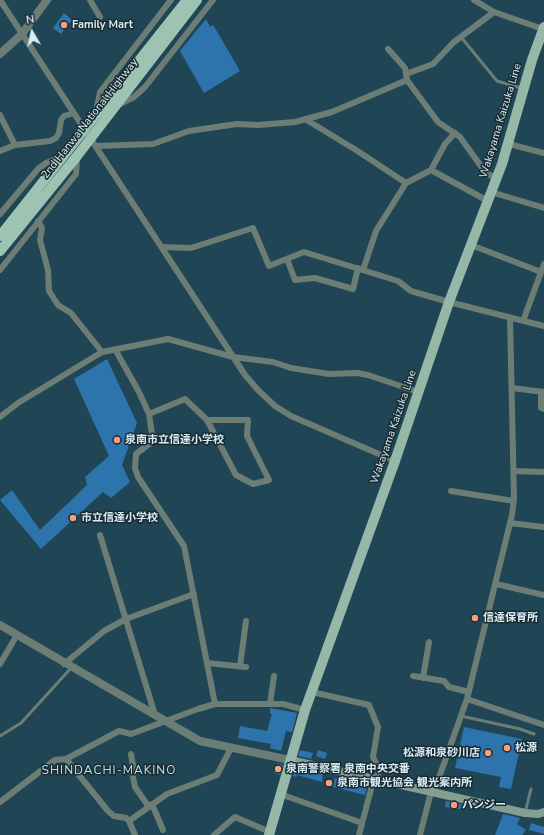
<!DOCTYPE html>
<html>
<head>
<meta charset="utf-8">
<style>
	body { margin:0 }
	#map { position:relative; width:544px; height:835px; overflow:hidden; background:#204656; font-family:"Nunito Sans",sans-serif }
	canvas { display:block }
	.north { position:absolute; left:12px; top:12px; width:40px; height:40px; -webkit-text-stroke:3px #1a2a31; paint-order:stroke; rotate:351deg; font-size:11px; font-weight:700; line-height:16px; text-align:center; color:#d8ecf6 }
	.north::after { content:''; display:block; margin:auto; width:14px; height:18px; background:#d8ecf6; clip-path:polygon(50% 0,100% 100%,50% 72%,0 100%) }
</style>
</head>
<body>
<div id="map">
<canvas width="544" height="835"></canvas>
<div class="north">N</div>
</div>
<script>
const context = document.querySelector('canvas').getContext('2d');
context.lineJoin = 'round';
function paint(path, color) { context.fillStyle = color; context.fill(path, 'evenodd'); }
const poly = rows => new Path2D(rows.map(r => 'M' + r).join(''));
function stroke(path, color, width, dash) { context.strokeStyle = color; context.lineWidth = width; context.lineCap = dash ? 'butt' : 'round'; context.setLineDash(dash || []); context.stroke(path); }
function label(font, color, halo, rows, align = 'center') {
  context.font = font + ' "Nunito Sans","Noto Sans JP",sans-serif'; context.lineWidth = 3; context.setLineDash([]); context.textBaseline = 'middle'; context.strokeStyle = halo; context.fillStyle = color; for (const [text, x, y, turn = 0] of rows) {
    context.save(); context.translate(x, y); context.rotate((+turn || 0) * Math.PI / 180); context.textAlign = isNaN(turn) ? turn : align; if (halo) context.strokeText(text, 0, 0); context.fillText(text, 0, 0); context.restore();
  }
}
paint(poly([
	[64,13,72,20,61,34,53,28],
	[206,19,210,27,213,25,218,33,240,71,204,93,180,51],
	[107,359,137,423,122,465,130,482,111,498,103,492,41,549,0,500,12,490,40,530,87,485,85,477,109,456,74,379],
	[270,708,297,713,292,732,286,731,281,751,270,748,271,744,238,738,240,726,267,731,272,714,270,714],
	[464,727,522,739,511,789,499,787,501,777,455,768],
	[300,750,313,753,311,759,298,756],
	[318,750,327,753,325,759,316,756],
	[277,763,283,765,280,775,274,773],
	[295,767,310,772,310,770,323,773,322,782,297,775,296,777,293,776],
	[335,778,353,782,353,784,367,788,365,795,333,787],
	[446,801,462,804,461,809,445,807],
	[503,814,520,818,517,824,526,830,522,835,495,835],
	[531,823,544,827,544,834,529,830]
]), '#2d73ac');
stroke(poly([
	[461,37,497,81,521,88],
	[461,716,520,729,534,734],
	[0,736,21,723,72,667],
	[525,813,531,789]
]), '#6c7d76', 3);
stroke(poly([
	[0,0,245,375,258,390,275,406,291,416,395,461],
	[90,0,100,17],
	[474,0,494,12,543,29],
	[388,49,405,68,407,80,438,122,460,137,483,169,496,180],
	[406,74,433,64,454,42,494,12],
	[120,104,134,97,145,87,213,0],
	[96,112,100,92,171,0],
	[0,115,15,145],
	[305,119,356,150,406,183],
	[509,144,544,153],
	[97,146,153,144,189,131,237,124,258,125,295,122,332,112,407,80],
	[0,151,15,145,50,141,56,138,59,133,61,120,64,116,74,113],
	[431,170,445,144,455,133],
	[491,192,544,208],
	[0,214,38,169,46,163,61,157],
	[38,221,42,228,40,240,48,270,49,291,58,305,71,313,102,352],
	[471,245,541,272],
	[162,247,191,248,253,228,269,266,304,252,398,281,411,291,449,302,544,326],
	[287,259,295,280,315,278,353,289,358,268],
	[0,270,76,174,77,158],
	[363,270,376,231,406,183,431,170,488,201],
	[523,321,544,264],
	[116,351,139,392,149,414,153,441,136,454,135,468,138,477,184,546,215,704],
	[512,388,544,392],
	[541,392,541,408,544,409],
	[149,414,185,399,207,420,236,475,253,484,269,480,247,436,248,420,207,420],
	[0,417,18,403,102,352,168,339,233,357,273,362,291,368,329,374,357,373,368,375,418,392],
	[514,471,544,472],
	[451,491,514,501],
	[510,523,544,527],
	[100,535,155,715],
	[496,584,544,595],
	[207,663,246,667],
	[0,664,17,635],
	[64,664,104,631,126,619,194,594],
	[240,666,246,621],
	[413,676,444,681,449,687,469,692],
	[423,678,429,642],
	[312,692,369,705,378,727,373,757,379,769,377,779],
	[467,699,544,725],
	[270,704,274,676],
	[131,754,133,766,132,772,135,787,149,807],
	[66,759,119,731,131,734,198,709,215,704,283,704,305,710],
	[280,794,362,823],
	[0,802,55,760,66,759,108,811,114,816,126,818,129,821,135,835],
	[152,804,163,830],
	[129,821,167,794,217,775,231,748],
	[214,835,235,817,270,832],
	[359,835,374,778],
	[420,835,430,796,436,786,467,699,512,515,514,498,510,318]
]), '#6c7d76', 6);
stroke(poly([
	[0,54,22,34,47,0],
	[0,625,200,741,290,760]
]), '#6c7d76', 8);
stroke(poly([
	[290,760,525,813,538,814,544,812]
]), '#849e92', 8);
stroke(poly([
	[269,835,305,710,395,461,449,302,502,164,532,60,544,27]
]), '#95b8a9', 10);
stroke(poly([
	[0,236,187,0],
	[0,251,77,156,197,0]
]), '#9dc4b2', 10);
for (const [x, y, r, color] of [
	[64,25,4,"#f1a27b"],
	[117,440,4,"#f1a27b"],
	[73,518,4,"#f1a27b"],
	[475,618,4,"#f1a27b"],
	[507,748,4,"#f1a27b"],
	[488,753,4,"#f1a27b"],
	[278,769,4,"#f1a27b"],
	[329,783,4,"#f1a27b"],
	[454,805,4,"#f1a27b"]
]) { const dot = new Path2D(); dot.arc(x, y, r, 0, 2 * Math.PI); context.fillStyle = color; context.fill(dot); stroke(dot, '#1a2a31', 1.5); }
label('bold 11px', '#d8ecf6', '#1a2a31', [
	["Family Mart",72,25],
	["泉南市立信達小学校",125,440],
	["市立信達小学校",81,518],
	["信達保育所",483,618],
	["松源",515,748],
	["松源和泉砂川店",480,753,"right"],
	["泉南警察署 泉南中央交番",286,769],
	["泉南市観光協会 観光案内所",337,783],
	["パンジー",462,805]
], 'left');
label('11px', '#d8ecf6', '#1a2a31', [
	["2nd Hanwa National Highway",90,119,-52],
	["Wakayama Kaizuka Line",501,121,-73],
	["Wakayama Kaizuka Line",394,427,-71]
]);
context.letterSpacing = '1px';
label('12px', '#b7e1f3', '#1a2a31', [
	["SHINDACHI-MAKINO",109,771]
]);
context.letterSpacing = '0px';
</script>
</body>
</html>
